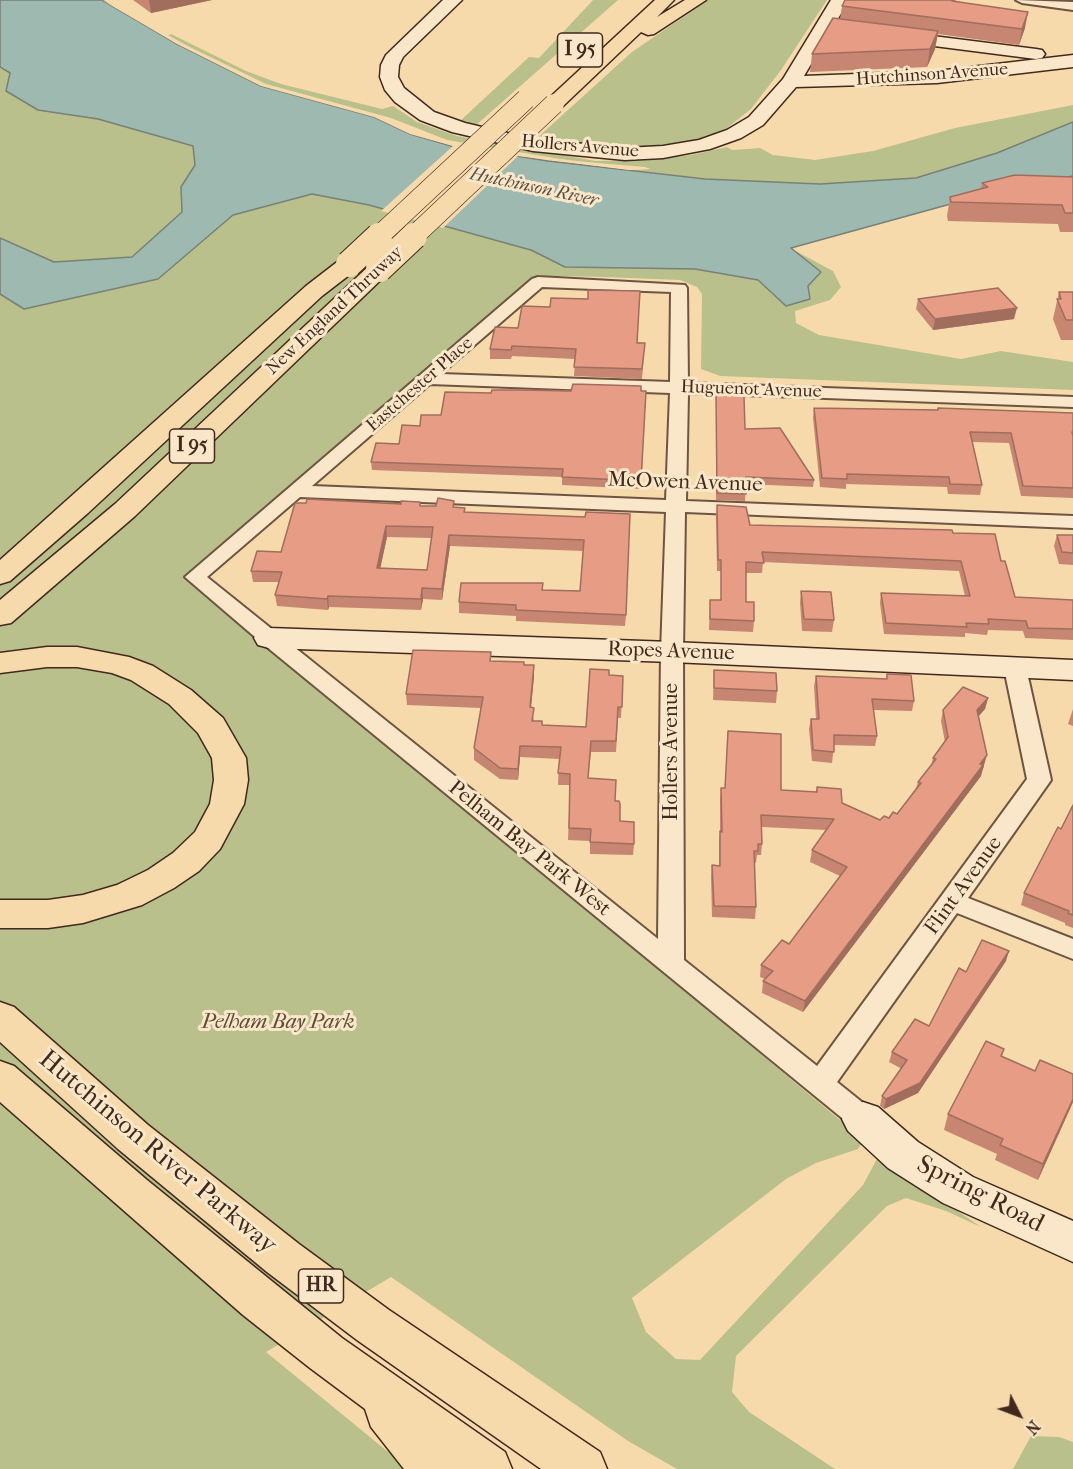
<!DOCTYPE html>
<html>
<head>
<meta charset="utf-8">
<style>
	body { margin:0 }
	#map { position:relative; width:1073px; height:1469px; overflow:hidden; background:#f7daac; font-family:"IM FELL French Canon",serif }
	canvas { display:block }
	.north { position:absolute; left:989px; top:1385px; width:60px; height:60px; -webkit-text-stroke:4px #fae7c9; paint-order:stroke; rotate:132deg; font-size:16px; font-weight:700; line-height:24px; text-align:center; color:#41291e }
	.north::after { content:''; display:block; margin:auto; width:21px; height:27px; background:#41291e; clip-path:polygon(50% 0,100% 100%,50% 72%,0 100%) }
</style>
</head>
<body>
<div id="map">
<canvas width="1073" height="1469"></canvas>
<div class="north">N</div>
</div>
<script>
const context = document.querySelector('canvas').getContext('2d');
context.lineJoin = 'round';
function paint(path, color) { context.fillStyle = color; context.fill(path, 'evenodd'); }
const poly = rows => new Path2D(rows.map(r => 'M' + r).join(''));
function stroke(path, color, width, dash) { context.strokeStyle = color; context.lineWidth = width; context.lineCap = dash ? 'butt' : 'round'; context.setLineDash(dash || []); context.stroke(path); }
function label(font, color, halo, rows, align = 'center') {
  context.font = font + ' "IM FELL French Canon",serif'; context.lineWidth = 6; context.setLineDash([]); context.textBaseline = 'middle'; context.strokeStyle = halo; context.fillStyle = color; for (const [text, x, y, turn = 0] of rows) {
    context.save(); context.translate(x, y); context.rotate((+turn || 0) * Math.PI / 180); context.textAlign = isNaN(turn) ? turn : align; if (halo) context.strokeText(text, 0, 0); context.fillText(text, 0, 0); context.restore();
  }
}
paint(poly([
	[593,0,618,0,475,126,460,121,529,57,539,58],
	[708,0,827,0,781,70,751,109,727,128,696,140,661,148,606,149,536,139,632,52],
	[0,32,312,194,369,205,509,244,531,250,565,267,695,269,759,280,786,305,790,248,833,271,841,287,830,300,795,311,796,323,819,335,961,359,1001,351,1073,362,1073,390,720,376,701,369,702,294,697,287,680,280,604,277,557,276,528,283,190,571,188,578,864,1140,858,1149,816,1163,786,1179,632,1298,646,1332,676,1359,700,1360,863,1185,878,1157,981,1227,946,1211,906,1198,887,1206,736,1356,732,1392,749,1412,835,1469,677,1469,628,1441,391,1277,266,1352,409,1469,0,1469],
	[171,34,246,71,281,84,382,109,393,106,417,122,457,136,596,161,649,160,691,155,727,147,732,150,760,148,773,155,815,160,873,151,955,128,1073,105,1073,122,997,153,916,178,820,184,705,179,629,170,650,169,645,167,572,161,447,140,391,118,266,84,167,36],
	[1031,1436,1059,1437,1073,1442,1073,1469,1013,1469]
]), '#b9c08c');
const water = poly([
	[0,0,102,0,177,44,261,86,374,117,410,134,451,146,548,161,705,179,820,184,916,178,997,153,1073,122,1073,176,1005,189,791,248,821,272,808,286,810,299,786,306,758,280,695,269,565,267,531,250,509,244,369,205,312,194,233,215,158,279,24,309,0,294,0,238,54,262,132,257,182,212,181,187,195,165,193,146,98,119,38,110,6,91,10,73,0,67,0,0]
]);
paint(water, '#9ebab0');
stroke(water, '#798076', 1.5);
paint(poly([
	[102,0,118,7,207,57,262,84,375,115,411,131,452,143,549,158,651,169,629,170,518,156,443,228,381,211,453,146,410,134,374,117,261,86,177,44]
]), '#f7daac');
const street = poly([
	[1016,0,1073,2,1073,10,1022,3,1016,0],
	[538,277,685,285,687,288,688,383,1073,397,1073,407,688,393,686,501,1073,516,1073,528,685,512,683,652,684,960,817,1066,1027,779,1004,668,1007,663,1015,661,1023,663,1026,668,1051,780,968,898,1073,939,1073,959,957,913,837,1082,873,1111,877,1119,873,1127,863,1131,853,1127,262,643,185,577,532,279,538,277],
	[542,287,671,292,670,382,441,374,542,287],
	[430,384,670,393,666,500,312,486,430,384],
	[300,497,666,512,661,652,658,939,207,577,300,497]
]);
const secondary = poly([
	[443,0,462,0,403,57,399,65,398,77,404,88,434,112,465,123,533,139,625,148,663,146,699,140,727,130,749,117,783,79,831,0,849,0,804,76,937,71,1073,55,1073,67,937,83,796,87,763,125,741,138,710,149,663,158,625,160,533,151,452,132,420,120,395,102,385,90,380,77,381,65,386,55,443,0],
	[893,31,1036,49,1042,50,1045,54,1042,58,1036,59,887,40,884,36,887,32,893,31],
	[269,628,672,642,1073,660,1073,680,672,662,269,648,258,645,254,638,258,631,269,628],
	[863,1102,878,1107,918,1142,973,1177,1073,1221,1073,1262,943,1203,888,1168,848,1131,842,1119,848,1107,863,1102]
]);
const highway = poly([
	[655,0,674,0,657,17,685,0,706,0,654,34,648,35,641,32,561,108,547,108,544,104,547,100,655,0],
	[349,257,357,259,360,264,357,269,322,296,88,513,10,581,0,584,0,560,306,286,341,259,349,257],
	[379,262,387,264,390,269,387,274,135,516,11,623,0,625,0,600,115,504,371,264,379,262],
	[47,647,77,647,129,657,153,666,191,690,223,718,246,758,248,780,244,804,220,849,199,871,174,888,142,905,83,923,48,928,0,928,0,900,48,900,83,895,117,885,148,870,173,853,195,832,210,804,214,780,212,758,198,733,169,704,131,680,112,673,77,667,47,667,0,673,0,653,47,647],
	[0,1002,14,1007,148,1125,299,1244,389,1310,600,1452,607,1469,541,1469,357,1340,267,1272,118,1149,0,1042,0,1002],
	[0,1061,14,1066,147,1180,342,1338,505,1452,512,1469,404,1469,371,1427,365,1409,310,1368,243,1315,0,1102,0,1061]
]);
stroke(street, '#6e5542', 4);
stroke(secondary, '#41291e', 3);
stroke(highway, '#41291e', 3);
paint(street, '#fae7c9');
paint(secondary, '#fae7c9');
paint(highway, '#f7daac');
const highwayBridgeFar1 = poly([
	[377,238,526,99],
	[412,238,554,104]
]);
const highwayBridge = poly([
	[349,264,379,236],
	[379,269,414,236]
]);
stroke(highwayBridgeFar1, '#41291e', 21, []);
stroke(highwayBridge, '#41291e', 28, []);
stroke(highwayBridgeFar1, '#f7daac', 20);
stroke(highwayBridge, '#f7daac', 26);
paint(poly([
	[133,0,212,0,151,13],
	[845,0,956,0,955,2,1025,28,1019,45,938,34,935,49,927,67,810,72,812,54,840,19,842,6],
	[1073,177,1073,232,1060,232,1058,224,948,221,947,216,950,197,981,189,982,183],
	[1059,292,1073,292,1073,340,1061,340,1053,319],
	[918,299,1014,319,933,330,916,309],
	[518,328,645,343,642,379,574,376,575,359,512,356,511,359,490,359,490,349],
	[571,391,646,391,641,489,562,485,562,477,372,470,371,462,399,444,420,426,441,415,491,393],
	[716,395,745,429,814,480,813,487,746,484,745,501,716,500],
	[814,408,937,410,938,408,1073,413,1073,498,1021,496,1009,443,972,442,982,485,980,495,948,494,947,487,846,484,846,489,820,487,813,418],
	[420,502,421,506,465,508,465,512,585,517,626,615,625,626,516,621,516,616,459,613,459,602,543,583,543,590,580,591,583,551,450,546,442,600,423,599,421,610,329,607,328,610,277,606,275,595,279,582,253,582,251,571,281,552,401,504],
	[387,537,432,538,427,570,380,568],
	[717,505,750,525,953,533,1001,561,1015,597,1073,600,1073,640,1025,638,1023,631,988,630,987,635,965,633,965,637,884,634,880,603,881,593,965,596,959,571,763,562,762,573,746,573,746,602,754,621,753,632,709,630,710,600,721,600,721,571,717,571,716,516],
	[1057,535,1073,535,1073,565,1059,564,1054,546],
	[801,591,834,620,832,632,802,631,800,603],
	[491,661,524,665,534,676,531,707,534,721,542,725,586,727,609,675,623,676,621,718,618,718,616,752,591,752,588,778,615,801,620,821,634,844,633,855,590,854,590,841,568,840,570,785,558,785,559,759,520,757,518,780,500,779,474,760,474,748,481,708,407,705,406,694],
	[714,670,777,691,776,703,713,700],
	[887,674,914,701,912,711,873,710,877,736,875,746,834,745,832,763,812,761,809,729,811,719,816,719,814,686,816,676,886,679],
	[988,698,985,709,978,717,984,767,982,769,981,776,803,1012,762,993,763,981,765,979,760,977,761,965,789,944,840,876,810,862,812,850,826,830,762,827,762,844,761,855,757,855,756,863,754,862,756,907,755,919,712,917,711,877,712,865,719,866,719,843,720,831,720,799,721,788,725,788,728,731,781,790,816,792,817,787,842,803,880,820,889,818,897,814,916,788,918,782,931,766,933,758,945,742,941,721,943,710],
	[1073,709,1073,726,1068,724],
	[1073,805,1073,928,1065,925,1065,923,1021,905,1024,893,1061,829],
	[1006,961,918,1093,884,1109,880,1106,882,1096,902,1069,889,1062,892,1052,929,1026,966,972],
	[1004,1049,1002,1056,1073,1102,1038,1180,995,1160,997,1154,944,1130,948,1114]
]), '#c68672');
paint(poly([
	[149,0,212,0,151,13],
	[1028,12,1025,28,1019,45,1022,29],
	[938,31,935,49,927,67,930,49],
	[1017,308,1014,319,933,330,935,319],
	[386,526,387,537,378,579,377,568],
	[449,535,450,546,442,600,442,589],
	[422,588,423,599,421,610,421,599],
	[328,596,329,607,328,610,327,599],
	[534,665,534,676,530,718,530,707],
	[988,698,985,709,974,721,977,710],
	[520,746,520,757,518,780,518,769],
	[987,755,981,776,803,1012,805,1001],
	[1009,951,1006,961,918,1093,884,1109,886,1099],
	[1073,1099,1073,1102,1038,1180,1043,1164]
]), '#a16d5d');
const building = poly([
	[845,0,953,0,952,1,1028,12,1022,29,842,6,845,0],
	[833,18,938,31,930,49,812,54,833,18],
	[1015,175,1073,177,1073,213,1065,213,1062,205,951,202,950,197,988,187,982,183,1015,175],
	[998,288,1017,308,935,319,918,299,998,288],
	[588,290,640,291,637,343,645,343,642,369,574,367,576,349,512,346,511,350,490,349,495,327,518,328,522,306,550,307,551,298,588,299,588,290],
	[1059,292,1073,292,1073,320,1066,320,1057,299,1061,299,1059,292],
	[573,384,641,386,641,391,646,391,641,481,562,477,563,469,371,462,376,443,399,444,402,425,420,426,421,415,441,415,445,392,491,393,492,390,522,390,571,391,573,384],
	[716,395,744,396,745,429,780,428,814,480,746,477,746,494,717,493,716,395],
	[814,408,938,410,938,408,1073,413,1073,432,1072,432,1073,436,1073,488,1023,486,1011,433,970,432,982,485,950,484,949,477,847,474,847,479,822,478,814,408],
	[438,498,454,501,453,507,465,508,464,512,585,517,586,512,630,514,626,615,516,610,516,605,459,602,461,583,543,583,542,590,580,591,584,540,449,535,442,589,422,588,421,599,328,596,327,599,275,595,282,572,251,571,257,551,281,552,295,503,306,503,307,499,401,504,401,501,420,502,420,506,436,506,438,498],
	[386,526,433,527,427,570,377,568,386,526],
	[717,505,746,507,750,525,952,530,953,533,995,534,1001,561,1005,561,1015,597,1073,600,1073,629,1028,628,1026,621,988,619,989,624,966,623,967,627,886,623,881,593,970,596,961,561,762,552,764,563,746,562,746,602,754,602,754,621,710,619,710,600,721,600,721,560,718,560,717,505],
	[1057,535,1073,535,1073,553,1062,552,1057,535],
	[801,591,831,592,834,620,804,619,801,591],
	[413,650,491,652,490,661,524,662,524,665,534,665,530,707,534,708,532,721,542,721,542,725,586,727,590,669,609,670,609,675,623,676,622,707,618,707,616,741,591,741,588,778,616,780,615,801,619,801,620,804,620,821,634,822,634,844,590,842,591,829,569,828,570,774,558,773,561,747,520,746,518,769,500,768,474,748,483,697,406,694,413,650],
	[714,670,776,673,777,691,714,688,714,670],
	[887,674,911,675,914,701,872,699,877,736,834,735,834,752,813,750,811,719,819,719,816,676,887,679,887,674],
	[963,687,988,698,977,710,987,755,980,764,983,765,805,1001,763,981,773,971,761,965,782,940,789,944,847,867,812,850,834,819,761,815,762,844,758,844,758,851,754,851,756,907,714,906,712,865,720,866,720,831,722,832,721,788,725,788,728,731,781,734,781,790,817,792,817,787,841,789,842,803,880,820,884,816,889,818,893,812,897,814,921,783,918,782,936,759,933,758,948,737,943,710,963,687],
	[1073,805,1073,915,1068,913,1069,911,1024,893,1058,827,1061,829,1073,805],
	[982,940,1009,951,920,1083,886,1099,882,1096,907,1060,892,1052,915,1019,929,1026,959,968,966,972,982,940],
	[986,1041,1004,1049,1001,1056,1035,1071,1040,1060,1073,1074,1073,1099,1043,1164,1000,1145,1003,1139,948,1114,986,1041]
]);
paint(building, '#e69c85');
stroke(building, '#a16d5d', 1.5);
label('18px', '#41291e', '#fae7c9', [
	["Hutchinson Avenue",932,75,-4],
	["Hollers Avenue",580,147,5],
	["New England Thruway",335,311,-43],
	["Eastchester Place",420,385,-41],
	["Huguenot Avenue",751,390,2]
]);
label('italic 18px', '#584d42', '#fae7c9', [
	["Hutchinson River",534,188,12]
]);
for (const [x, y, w] of [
	[580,50,45],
	[192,446,45],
	[321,1286,45]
]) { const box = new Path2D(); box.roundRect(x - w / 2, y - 17, w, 34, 4.5); context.fillStyle = '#fae7c9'; context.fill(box); stroke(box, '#41291e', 1.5); }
label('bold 20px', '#41291e', null, [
	["I 95",580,50],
	["I 95",192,446],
	["HR",321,1286]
]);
label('21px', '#41291e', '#fae7c9', [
	["McOwen Avenue",685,483,2],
	["Ropes Avenue",671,652,2],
	["Hollers Avenue",672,752,-90],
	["Pelham Bay Park West",529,849,39],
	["Flint Avenue",964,886,-54]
]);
label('italic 21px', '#5f4f3a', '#fae7c9', [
	["Pelham Bay Park",278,1023]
]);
label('26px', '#41291e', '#fae7c9', [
	["Hutchinson River Parkway",157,1153,40],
	["Spring Road",980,1195,27]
]);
</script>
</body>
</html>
